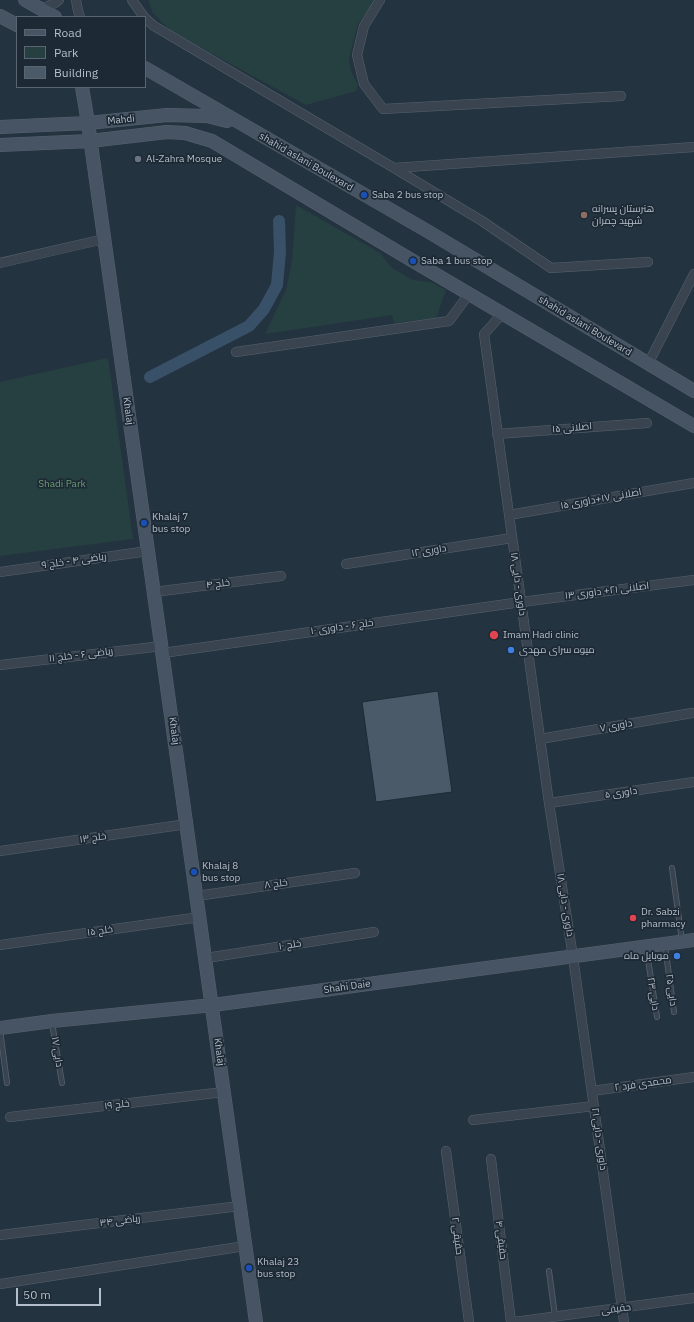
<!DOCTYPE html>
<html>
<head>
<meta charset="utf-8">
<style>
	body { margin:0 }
	#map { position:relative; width:694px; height:1322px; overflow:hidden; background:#243340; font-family:"IBM Plex Sans",sans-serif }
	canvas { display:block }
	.legend { position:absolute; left:16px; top:16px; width:130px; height:72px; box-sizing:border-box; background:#1d2935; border:1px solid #5a6571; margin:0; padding:5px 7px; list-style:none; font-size:12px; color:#b5bfcb }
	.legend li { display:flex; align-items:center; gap:8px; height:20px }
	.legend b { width:20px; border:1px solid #5a6571 }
	.scale { position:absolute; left:16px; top:1288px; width:85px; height:18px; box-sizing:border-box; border:2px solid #b5bfcb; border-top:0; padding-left:5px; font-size:12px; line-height:14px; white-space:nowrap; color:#b5bfcb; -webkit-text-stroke:3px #1d2935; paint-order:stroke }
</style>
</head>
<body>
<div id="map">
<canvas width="694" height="1322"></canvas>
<ul class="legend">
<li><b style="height:5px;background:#475463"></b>Road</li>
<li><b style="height:11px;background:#264041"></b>Park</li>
<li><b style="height:11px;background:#4a5a69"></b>Building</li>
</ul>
<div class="scale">50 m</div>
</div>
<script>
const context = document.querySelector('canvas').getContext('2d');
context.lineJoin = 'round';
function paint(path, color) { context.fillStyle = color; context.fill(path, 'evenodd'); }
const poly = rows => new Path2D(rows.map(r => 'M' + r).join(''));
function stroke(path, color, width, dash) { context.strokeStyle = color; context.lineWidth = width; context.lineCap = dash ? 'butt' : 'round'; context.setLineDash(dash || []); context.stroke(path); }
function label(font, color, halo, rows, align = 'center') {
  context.font = font + ' "IBM Plex Sans",Cairo,sans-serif'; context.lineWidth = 3.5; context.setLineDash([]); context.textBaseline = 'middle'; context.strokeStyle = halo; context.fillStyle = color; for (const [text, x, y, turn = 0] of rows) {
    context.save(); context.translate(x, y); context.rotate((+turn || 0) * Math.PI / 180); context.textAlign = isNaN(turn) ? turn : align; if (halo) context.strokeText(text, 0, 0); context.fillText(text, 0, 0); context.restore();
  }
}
paint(poly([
	[148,0,376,0,358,24,349,58,351,72,358,85,356,91,306,105,172,32,153,13],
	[296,205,380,253,392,268,413,280,430,282,446,290,436,318,394,323,392,315,265,334,286,290,292,261],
	[108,358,133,539,0,556,0,382]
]), '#264041');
stroke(poly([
	[150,377,249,326,264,309,277,285,280,252,279,221]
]), '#385068', 12);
const building = poly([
	[438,691,452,792,376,802,362,702,438,691]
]);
paint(building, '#4a5a69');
stroke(building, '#202b37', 1);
const lane = poly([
	[672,868,682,941],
	[665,946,674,1012],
	[646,947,657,1017],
	[52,1023,62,1083],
	[0,1030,7,1083],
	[549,1271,555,1316]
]);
const street = poly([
	[76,0,78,11,80,17],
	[132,0,144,17],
	[380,0,364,26,357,55,364,84,383,109,621,96],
	[41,9,55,3,59,0],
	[145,18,154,26,394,168,482,221,551,268,648,262],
	[394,168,694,147],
	[0,263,104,239],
	[502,314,484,334,549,803,573,957,624,1322],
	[236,352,449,321,469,294],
	[648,364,694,274],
	[497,434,647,423],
	[509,515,694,483],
	[346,564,512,538],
	[0,572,148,551],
	[154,592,281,576],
	[163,653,521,602,694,580],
	[0,665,162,646],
	[540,739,692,713],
	[549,803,694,782],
	[0,851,187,824],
	[197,896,355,873],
	[0,945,200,917],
	[206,958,374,932],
	[592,1091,694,1077],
	[10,1117,224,1092],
	[473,1120,594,1106],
	[446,1151,469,1322],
	[491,1159,511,1322],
	[0,1235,240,1206],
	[0,1284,245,1246],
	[514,1322,694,1298]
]);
const secondary = poly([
	[25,0,55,17],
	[0,16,17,25],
	[145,68,429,232,694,391],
	[82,87,88,123,256,1322],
	[0,127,88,123,167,115,207,116,227,121],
	[0,145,90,141,167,132,185,133,212,141,413,261,694,426],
	[0,1028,52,1021,213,1005,694,940]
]);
stroke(lane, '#57626e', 6);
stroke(street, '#57626e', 10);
stroke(secondary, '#57626e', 14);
stroke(lane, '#394450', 4.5);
stroke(street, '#394450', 9);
stroke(secondary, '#475463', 13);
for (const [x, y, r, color] of [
	[138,159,4,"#6b7280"],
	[364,195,4,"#1a4fb4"],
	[584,215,4,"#8d6e63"],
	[413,261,4,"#1a4fb4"],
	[144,523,4,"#1a4fb4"],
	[494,635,5,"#e0444e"],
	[511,650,4,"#3f7fe0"],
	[194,872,4,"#1a4fb4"],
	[633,918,4,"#e0444e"],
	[677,956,4,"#3f7fe0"],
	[249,1268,4,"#1a4fb4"]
]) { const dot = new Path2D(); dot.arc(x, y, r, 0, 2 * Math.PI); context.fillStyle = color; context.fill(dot); stroke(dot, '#1d2935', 1.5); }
label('10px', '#b5bfcb', '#1d2935', [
	["Mahdi",121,120,-6],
	["shahid aslani Boulevard",306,162,30],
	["shahid aslani Boulevard",585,326,31],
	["Khalaj",128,411,82],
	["اصلانی ۱۵",572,428,-5],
	["اصلانی ۱۷+داوری ۱۵",601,499,-10],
	["داوری ۱۲",429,551,-9],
	["ریاضی ۴ - خلج ۹",74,561,-8],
	["خلج ۴",218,584,-7],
	["داوری - دایی ۱۸",518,584,82],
	["اصلانی ۲۱+ داوری ۱۳",607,591,-7],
	["خلج ۶ - داوری ۱۰",342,627,-8],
	["ریاضی ۶ - خلج ۱۱",81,655,-7],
	["داوری ۷",616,726,-10],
	["Khalaj",174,731,82],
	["داوری ۵",621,793,-8],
	["خلج ۱۳",93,838,-8],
	["خلج ۸",276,884,-8],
	["داوری - دایی ۱۸",565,905,81],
	["خلج ۱۵",100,931,-8],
	["خلج ۱۰",290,945,-9],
	["Shahi Daie",347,987,-8],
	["دایی ۲۵",671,990,82],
	["دایی ۲۳",653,994,81],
	["دایی ۱۷",57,1052,81],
	["Khalaj",219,1052,82],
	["محمدی فرد ۲",643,1084,-8],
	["خلج ۱۹",117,1105,-7],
	["داوری - دایی ۲۱",599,1139,82],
	["ریاضی ۳۴",120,1221,-7],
	["حقیقی ۲",457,1236,83],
	["حقیقی ۴",501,1240,83],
	["حقیقی",616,1309,-7]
]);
label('10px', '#b5bfcb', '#1d2935', [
	["Al-Zahra Mosque",146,159],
	["Saba 2 bus stop",372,195],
	["هنرستان پسرانه",592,209],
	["شهید چمران",592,221],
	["Saba 1 bus stop",421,261],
	["Khalaj 7",152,517],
	["bus stop",152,529],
	["Imam Hadi clinic",503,635],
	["میوه سرای مهدی",519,650],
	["Khalaj 8",202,866],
	["bus stop",202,878],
	["Dr. Sabzi",641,912],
	["pharmacy",641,924],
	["موبایل ماه",669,956,"right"],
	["Khalaj 23",257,1262],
	["bus stop",257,1274]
], 'left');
label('10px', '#6c9c73', '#1d2935', [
	["Shadi Park",62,484]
]);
</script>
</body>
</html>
